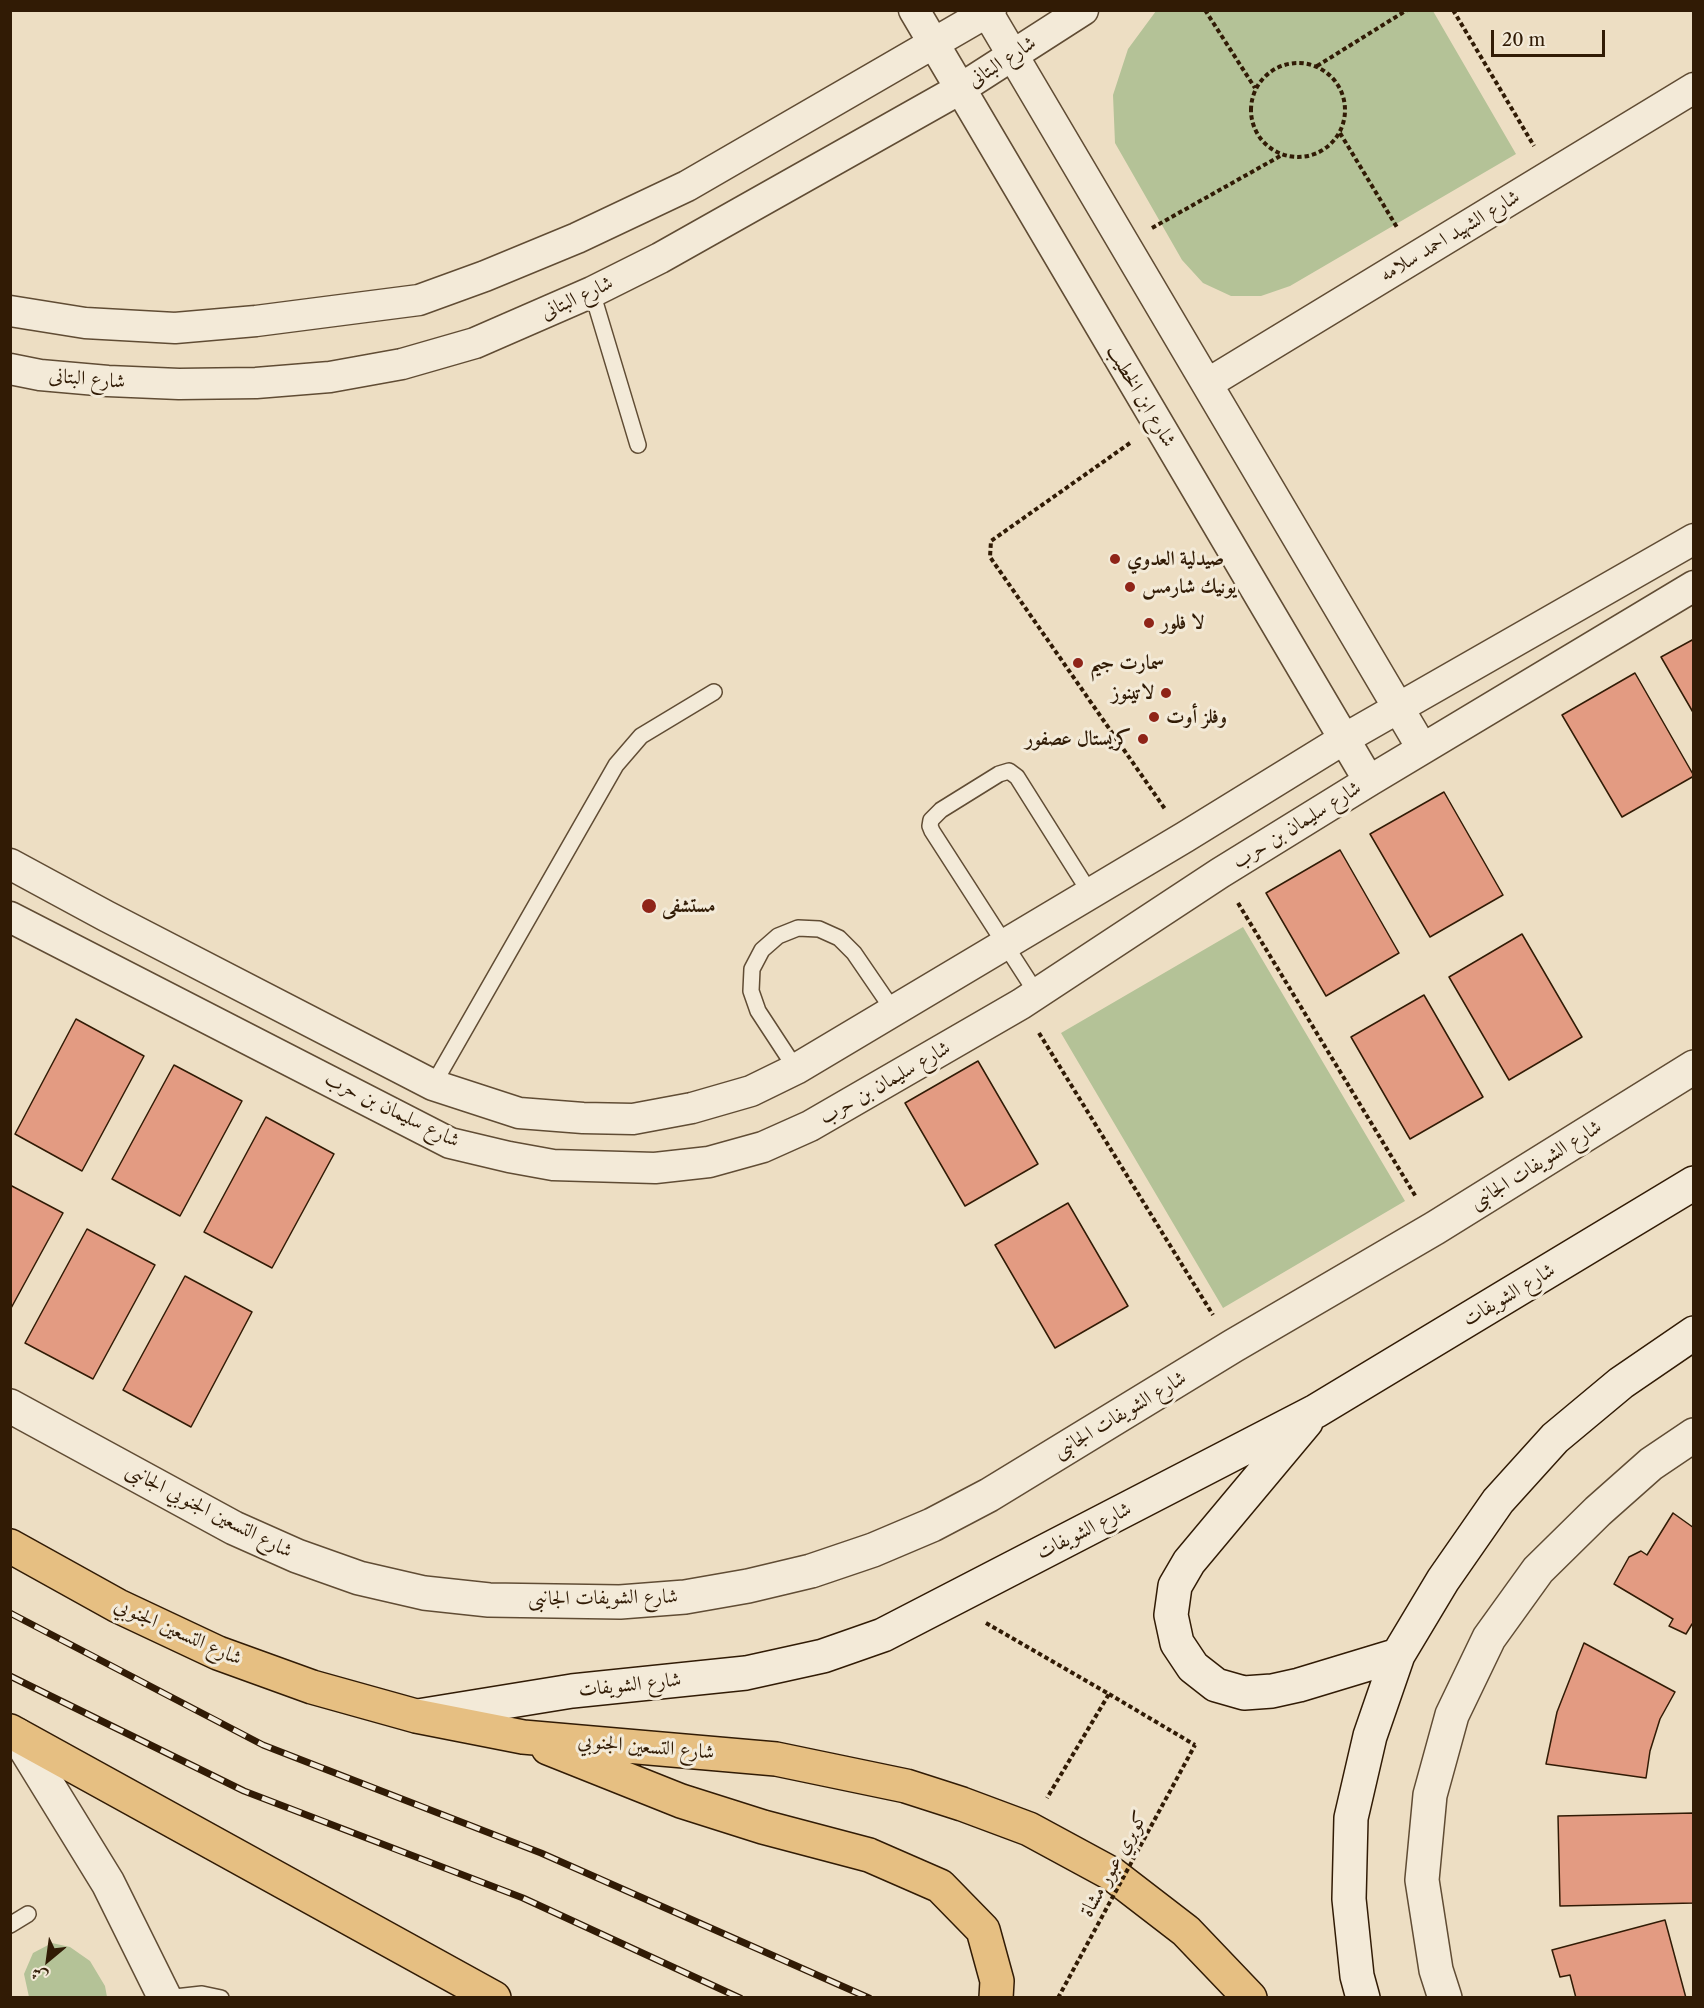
<!DOCTYPE html>
<html>
<head>
<meta charset="utf-8">
<style>
	body { margin:0 }
	#map { position:relative; width:1704px; height:2008px; overflow:hidden; background:#eddec3; font-family:"Libre Caslon Text",Amiri,serif }
	canvas { display:block }
	.frame { position:absolute; inset:0; border:12px solid #311b05; pointer-events:none }
	.north { position:absolute; left:18px; top:1930px; width:60px; height:60px; -webkit-text-stroke:4px #f3ead8; paint-order:stroke; rotate:209deg; font-size:16px; font-weight:700; line-height:24px; text-align:center; color:#311b05 }
	.north::after { content:''; display:block; margin:auto; width:21px; height:27px; background:#311b05; clip-path:polygon(50% 0,100% 100%,50% 72%,0 100%) }
	.scale { position:absolute; left:1491px; top:30px; width:114px; height:27px; box-sizing:border-box; border:3px solid #311b05; border-top:0; padding-left:8px; font-size:18px; line-height:21px; white-space:nowrap; color:#311b05; -webkit-text-stroke:4px #f3ead8; paint-order:stroke }
</style>
</head>
<body>
<div id="map">
<canvas width="1704" height="2008"></canvas>
<div class="frame"></div>
<div class="north">ش</div>
<div class="scale">20 m</div>
</div>
<script>
const context = document.querySelector('canvas').getContext('2d');
context.lineJoin = 'round';
function paint(path, color) { context.fillStyle = color; context.fill(path, 'evenodd'); }
const poly = rows => new Path2D(rows.map(r => 'M' + r).join(''));
function stroke(path, color, width, dash) { context.strokeStyle = color; context.lineWidth = width; context.lineCap = dash ? 'butt' : 'round'; context.setLineDash(dash || []); context.stroke(path); }
function label(font, color, halo, rows, align = 'center') {
  context.font = font + ' "Libre Caslon Text",Amiri,serif'; context.lineWidth = 6; context.setLineDash([]); context.textBaseline = 'middle'; context.strokeStyle = halo; context.fillStyle = color; for (const [text, x, y, turn = 0] of rows) {
    context.save(); context.translate(x, y); context.rotate((+turn || 0) * Math.PI / 180); context.textAlign = isNaN(turn) ? turn : align; if (halo) context.strokeText(text, 0, 0); context.fillText(text, 0, 0); context.restore();
  }
}
paint(poly([
	[1156,11,1433,11,1516,154,1290,286,1261,296,1231,296,1203,283,1182,260,1115,143,1113,95,1128,49],
	[1243,927,1405,1201,1223,1308,1061,1033],
	[52,1943,70,1947,90,1961,105,1986,107,1997,29,1997,24,1974,33,1953]
]), '#b4c297');
const building = poly([
	[1694,639,1694,714,1661,657,1694,639],
	[1635,673,1694,776,1622,817,1562,715,1635,673],
	[1444,792,1503,895,1430,937,1370,834,1444,792],
	[1340,850,1399,953,1326,996,1266,893,1340,850],
	[1522,934,1582,1037,1509,1080,1449,977,1522,934],
	[1424,995,1483,1097,1410,1139,1351,1037,1424,995],
	[76,1019,144,1056,82,1171,15,1134,76,1019],
	[978,1061,1038,1164,965,1206,905,1103,978,1061],
	[174,1065,242,1101,180,1216,112,1179,174,1065],
	[266,1117,334,1154,272,1268,204,1232,266,1117],
	[10,1185,63,1213,10,1310,10,1185],
	[1068,1203,1128,1306,1055,1348,995,1245,1068,1203],
	[87,1229,155,1265,93,1379,25,1343,87,1229],
	[185,1276,252,1312,191,1427,123,1390,185,1276],
	[1673,1513,1694,1528,1694,1625,1692,1624,1686,1634,1669,1626,1673,1619,1614,1584,1629,1557,1641,1551,1647,1555,1673,1513],
	[1584,1643,1675,1692,1660,1719,1650,1751,1646,1778,1546,1764,1557,1712,1584,1643],
	[1694,1813,1694,1903,1560,1906,1558,1816,1694,1813],
	[1665,1920,1686,1998,1576,1998,1570,1975,1560,1977,1552,1950,1665,1920]
]);
paint(building, '#e39b82');
stroke(building, '#311b05', 1.5);
const service = poly([
	[592,292,638,445],
	[1037,994,932,831,930,826,931,820,941,810,999,774,1009,771,1017,777,1090,893],
	[796,1069,758,1011,751,991,752,969,762,950,778,936,798,928,819,929,839,938,854,953,893,1010],
	[433,1085,616,765,641,736,714,692],
	[10,1925,28,1914],
	[166,1998,202,1994,221,1998]
]);
const minor = poly([
	[914,10,1369,781],
	[986,10,1422,748],
	[10,311,85,323,175,328,256,321,419,300,485,276,577,238,687,186,991,10],
	[10,369,40,375,108,381,179,384,256,383,330,377,402,364,475,343,592,292,660,258,960,89,1083,10],
	[1207,384,1694,88],
	[10,864,106,916,433,1085,519,1113,583,1118,633,1119,692,1108,751,1091,796,1069,1185,837,1344,739,1694,539],
	[10,917,450,1143,509,1157,553,1165,655,1168,709,1162,763,1147,810,1126,1021,1004,1220,873,1369,781,1694,586]
]);
const tertiary = poly([
	[10,1406,234,1528,297,1556,359,1578,424,1593,489,1600,620,1602,685,1597,748,1586,811,1571,873,1550,932,1525,989,1495,1233,1346,1435,1228,1694,1067],
	[17,1735,108,1883,165,1998],
	[1445,1998,1436,1970,1422,1880,1430,1795,1452,1715,1489,1638,1538,1570,1598,1511,1651,1464,1694,1435]
]);
const secondary = poly([
	[1306,1422,1189,1562,1175,1586,1171,1615,1177,1643,1193,1667,1216,1685,1244,1693,1272,1691,1299,1685,1398,1655],
	[418,1716,572,1691,746,1673,823,1656,883,1635,1316,1411,1694,1183],
	[1363,1998,1357,1976,1349,1899,1351,1818,1370,1736,1398,1655,1443,1580,1498,1501,1555,1438,1621,1383,1694,1333]
]);
const trunk = poly([
	[10,1546,118,1606,218,1653,312,1687,416,1716,523,1737,776,1759,906,1786,962,1804,1029,1829,1112,1874,1186,1931,1250,1998],
	[10,1731,494,1998],
	[548,1748,681,1801,763,1827,869,1855,940,1886,983,1930,997,1981,996,1998]
]);
stroke(service, '#604c34', 18);
stroke(minor, '#604c34', 33);
stroke(tertiary, '#604c34', 36);
stroke(secondary, '#311b05', 36);
stroke(trunk, '#311b05', 36);
stroke(poly([
	[1205,10,1255,88],
	[1453,10,1534,146],
	'1251 110a47 47 0 1 1 94 0a47 47 0 1 1-94 0Z',
	[1317,66,1407,10],
	[1340,133,1398,229],
	[1152,228,1282,155],
	[1130,443,991,541,990,557,1165,809],
	[1238,903,1416,1197],
	[1039,1033,1213,1315],
	[986,1623,1109,1694,1047,1798],
	[1109,1694,1195,1745]
]), '#311b05', 4, [4.5, 3]);
stroke(service, '#f3ead8', 15);
stroke(minor, '#f3ead8', 30);
stroke(tertiary, '#f3ead8', 33);
stroke(secondary, '#f3ead8', 33);
stroke(trunk, '#e6bf82', 33);
const rail = poly([
	[10,1613,263,1745,541,1853,869,1998],
	[10,1676,244,1791,523,1898,740,1998]
]);
stroke(rail, '#311b05', 7);
stroke(rail, '#f3ead8', 4.5, [14]);
stroke(poly([
	[1058,1998,1195,1745]
]), '#311b05', 4, [4.5, 3]);
for (const [x, y, r, color] of [
	[1115,559,6,"#8f2418"],
	[1130,587,6,"#8f2418"],
	[1149,623,6,"#8f2418"],
	[1078,663,6,"#8f2418"],
	[1166,693,6,"#8f2418"],
	[1154,717,6,"#8f2418"],
	[1143,739,6,"#8f2418"],
	[649,906,8,"#8f2418"]
]) { const dot = new Path2D(); dot.arc(x, y, r, 0, 2 * Math.PI); context.fillStyle = color; context.fill(dot); stroke(dot, '#f3ead8', 2); }
label('20px', '#311b05', '#f3ead8', [
	["شارع البتانى",1002,62,-33],
	["شارع الشهيد احمد سلامه",1450,236,-31],
	["شارع البتانى",577,298,-25],
	["شارع البتانى",87,379,5],
	["شارع ابن الخطيب",1141,396,59],
	["شارع سليمان بن حرب",1297,825,-32],
	["شارع سليمان بن حرب",885,1083,-30],
	["شارع سليمان بن حرب",392,1110,26],
	["شارع الشويفات الجانبى",1536,1165,-32],
	["شارع الشويفات",1509,1295,-31],
	["شارع الشويفات الجانبى",1120,1415,-31],
	["شارع التسعين الجنوبي الجانبى",209,1511,27],
	["شارع الشويفات",1084,1531,-27],
	["شارع الشويفات الجانبى",603,1598,-1],
	["شارع التسعين الجنوبي",178,1632,24],
	["شارع الشويفات",630,1685,-6],
	["شارع التسعين الجنوبي",646,1747,5],
	["كوبري عبور مشاة",1114,1864,-61]
]);
label('bold 20px', '#311b05', '#f3ead8', [
	["صيدلية العدوي",1127,559],
	["يونيك شارمس",1142,587],
	["لا فلور",1161,623],
	["سمارت جيم",1090,663],
	["لاتينوز",1154,693,"right"],
	["وفلز أوت",1166,717],
	["كريستال عصفور",1131,739,"right"],
	["مستشفى",662,906]
], 'left');
</script>
</body>
</html>
